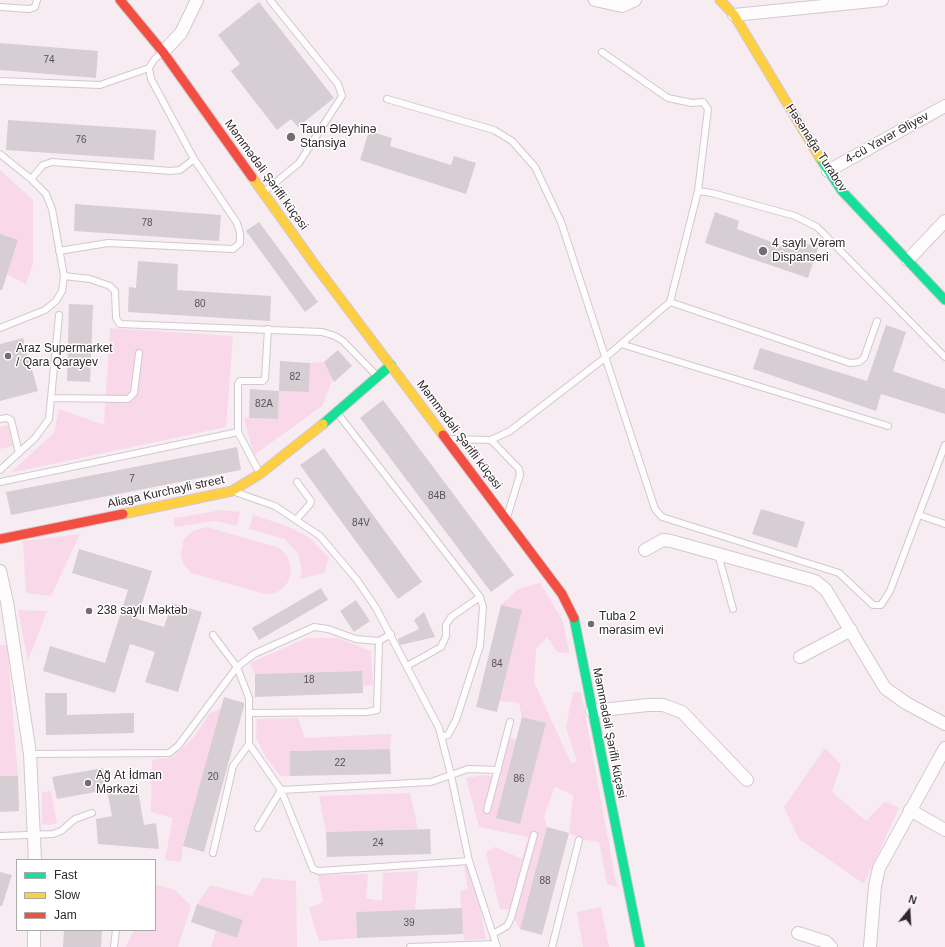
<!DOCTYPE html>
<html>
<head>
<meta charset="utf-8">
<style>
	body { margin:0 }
	#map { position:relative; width:945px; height:947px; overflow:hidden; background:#f7ecf2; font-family:Helvetica,sans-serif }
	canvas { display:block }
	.legend { position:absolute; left:16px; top:859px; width:140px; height:72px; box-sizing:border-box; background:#fff; border:1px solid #aca9aa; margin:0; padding:5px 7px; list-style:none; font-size:12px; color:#2f272b }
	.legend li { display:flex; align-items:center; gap:8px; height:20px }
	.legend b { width:20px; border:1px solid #aca9aa }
	.north { position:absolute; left:889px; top:891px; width:40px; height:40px; -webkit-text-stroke:3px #fff; paint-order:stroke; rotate:18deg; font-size:11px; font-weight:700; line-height:16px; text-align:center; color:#2f272b }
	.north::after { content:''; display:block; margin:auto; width:14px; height:18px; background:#2f272b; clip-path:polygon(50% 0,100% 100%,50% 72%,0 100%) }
</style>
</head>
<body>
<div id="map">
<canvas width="945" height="947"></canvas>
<ul class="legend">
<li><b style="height:5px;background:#16e098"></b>Fast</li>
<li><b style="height:5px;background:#ffcf43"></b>Slow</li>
<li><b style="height:5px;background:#f24e42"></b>Jam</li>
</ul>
<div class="north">N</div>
</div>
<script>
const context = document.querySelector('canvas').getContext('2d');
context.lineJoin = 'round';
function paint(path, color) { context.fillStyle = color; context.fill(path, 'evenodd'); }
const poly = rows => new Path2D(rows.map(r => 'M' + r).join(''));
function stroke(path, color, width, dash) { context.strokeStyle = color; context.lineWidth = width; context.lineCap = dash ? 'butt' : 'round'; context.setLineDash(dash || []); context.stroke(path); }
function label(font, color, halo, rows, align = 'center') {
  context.font = font + ' Helvetica,sans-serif'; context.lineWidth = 3; context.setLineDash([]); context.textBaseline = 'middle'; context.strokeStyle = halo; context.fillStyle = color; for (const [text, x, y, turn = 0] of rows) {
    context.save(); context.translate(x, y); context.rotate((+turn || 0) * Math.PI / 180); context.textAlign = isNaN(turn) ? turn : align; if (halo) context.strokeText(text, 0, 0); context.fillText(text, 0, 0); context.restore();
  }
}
paint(poly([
	[0,170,33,200,33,264,26,284,7,274,18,241,0,234],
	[110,328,233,336,226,427,10,473,54,433,59,409,104,425],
	[324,362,333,379,322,406,254,455,244,418,278,419,279,391,309,392,310,363],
	[8,425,13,446,0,449,0,427],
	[222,510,240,512,237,526,215,521,174,527,174,518],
	[253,515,287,526,310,538,329,558,324,573,300,579,302,571,298,554,285,539,249,529],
	[207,527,280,548,288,557,291,571,288,582,282,589,275,593,265,594,191,573,183,564,181,552,184,539,193,531],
	[80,534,51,596,26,593,23,541],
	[540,583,563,621,569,653,557,652,547,637,536,649,534,682,571,763,577,762,566,727,573,692,581,692,617,887,607,884,599,842,586,840,569,833,573,795,555,787,544,816,547,827,520,929,508,909,500,909,486,852,495,847,522,859,528,837,479,827,466,778,484,775,499,778,510,738,516,740,497,818,520,824,545,723,522,717,519,703,500,701,521,610,501,605,518,589],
	[18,610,47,611,28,661],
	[307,638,338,638,371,651,373,685,363,686,362,671,255,674,250,663],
	[0,645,7,645,18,776,0,776],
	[222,708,183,846,181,862,165,860,173,818,151,812,152,760,173,757,194,737,210,713],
	[298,718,305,738,391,734,390,749,290,751,290,776,280,776,265,756,256,737,257,719],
	[825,748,841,765,832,792,866,821,885,801,899,808,864,884,799,839,784,807],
	[51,791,57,823,49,825,42,824,42,792],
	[410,793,418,829,326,832,319,796],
	[464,866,472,866,486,939,465,940,463,934,460,892,468,888],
	[418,871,415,910,356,912,357,938,319,941,309,908,323,902,318,875,368,874,366,898,382,901,383,873],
	[262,878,296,881,297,947,211,947,216,931,237,938,243,920,197,904,210,885,252,896],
	[155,884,175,890,191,906,178,947,126,947,134,930,155,930],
	[601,907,609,947,583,947,577,912]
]), '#f9d8ea');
paint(poly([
	[259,2,334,98,298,127,291,119,277,130,231,71,240,64,218,35],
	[0,43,98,51,96,78,0,70],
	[8,120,156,130,154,160,6,150],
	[369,131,392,138,390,146,451,165,454,156,476,163,466,194,360,160],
	[75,204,221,215,219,241,74,231],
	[715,212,739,221,737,229,793,250,797,240,818,248,808,278,705,243],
	[259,222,318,302,305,312,246,231],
	[0,234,18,240,2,290,0,290],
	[138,261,178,264,177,290,271,296,270,321,128,312,129,287,136,288],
	[69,304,93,305,90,382,67,381],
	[886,325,906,332,893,371,945,389,945,414,881,394,876,411,753,369,760,348,867,381],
	[23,338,38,391,0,401,0,344],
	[338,350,352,366,334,382,324,362],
	[280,361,310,363,309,392,279,391],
	[250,389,279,391,278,419,249,418],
	[383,400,514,575,491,592,360,418],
	[237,447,241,470,11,515,6,492],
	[324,448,422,582,398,599,300,465],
	[761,509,805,522,797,548,752,534],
	[79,549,152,571,137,619,164,627,172,603,202,612,178,692,145,682,155,652,130,644,115,693,43,671,50,646,105,663,128,590,72,573],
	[321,588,328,600,259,640,252,628],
	[356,600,370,621,354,632,340,611],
	[501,605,522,610,497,712,476,707],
	[424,612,435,637,400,645,398,639,419,629,414,620],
	[362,671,363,693,255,697,255,674],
	[45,693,67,693,67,715,134,713,134,733,46,735],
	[224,697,244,703,244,706,204,852,183,846],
	[522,717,546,723,520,824,496,818],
	[390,749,391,774,290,776,290,751],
	[103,768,107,790,57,799,52,777],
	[0,776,18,776,19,811,0,812],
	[137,785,144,825,156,823,159,849,98,844,96,819,112,816,107,790],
	[547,827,569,833,542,935,520,929],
	[430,829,431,854,327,857,326,832],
	[0,872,12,875,2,906,0,906],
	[197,904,243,920,237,938,191,922],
	[462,908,463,934,357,938,356,912],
	[64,930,102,930,101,947,63,947]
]), '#d7ced3');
const lane = poly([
	[0,7,29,9,35,7,37,0],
	[602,52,668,98,692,103,703,102,708,109,698,191],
	[0,81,100,85,149,68],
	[387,99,494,130,512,141,535,167,561,222,655,509,662,517,839,573,873,605,881,605,890,591,945,445],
	[0,154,31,179,46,194,52,209,64,276,62,291,56,301,45,310,0,328],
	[31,179,43,165,52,162,171,171,180,170,194,159],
	[264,192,299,163,342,96,338,84,270,0],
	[59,251,108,243,233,249,240,243,240,233,237,223,194,159,151,79,149,68,154,60,162,52],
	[64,276,90,279,110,286,115,291,116,318,120,324,322,332,335,336,343,341,377,376],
	[670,302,850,363,859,362,864,358,877,321],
	[621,344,888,426],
	[51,398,128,399,134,393,139,353],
	[338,414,480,597,483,607,480,646,456,720,448,735,441,737],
	[0,419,7,418,11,420,19,453],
	[449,439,491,440,519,469,520,475,507,517],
	[491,440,510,431,606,357,670,302,698,191,712,193,795,216,817,227,945,357],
	[0,470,35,438,49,419,59,315],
	[260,474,238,432,238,384,240,381,263,381,265,378,268,329],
	[0,482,238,432],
	[235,492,275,506,320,536,357,580,376,608,439,728,451,775,469,861,497,947],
	[919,515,945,524],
	[296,520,310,504,311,501,297,482],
	[718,554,733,609],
	[213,635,237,667,249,698,249,744,281,790,313,869,319,871,469,861],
	[407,666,441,647,446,636,446,625,451,617,480,597],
	[249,713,367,712,377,710,379,641],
	[30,754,169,753,178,746,237,667,254,654,314,627,328,629,356,639,379,641,391,634],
	[487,810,510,722],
	[258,828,281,790,431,782,468,769,498,770],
	[0,836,53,834,61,831,75,819,92,813],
	[213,853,233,766,249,744],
	[493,934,507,926,511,918,534,835],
	[114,947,116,930],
	[410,947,496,944],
	[552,947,579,840]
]);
const street = poly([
	[595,0,622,6,635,0],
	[734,15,882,0],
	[163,52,181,33,197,0],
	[828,171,945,106],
	[908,260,945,221],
	[645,550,663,540,671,541,815,581,826,590,885,688,906,703,945,724],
	[0,571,7,602,30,754,35,860],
	[800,657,851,630],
	[592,711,648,705,663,705,682,712,747,780],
	[910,810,945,830],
	[34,930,34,947],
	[798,933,826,942,831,947],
	[870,947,875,886,879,868,945,748]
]);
const fast = poly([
	[820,158,842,191,945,300],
	[323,424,391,365],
	[574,618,640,947]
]);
const slow = poly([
	[720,0,734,15,820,158],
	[252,177,315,265,443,435],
	[123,514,232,491,260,474,323,424]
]);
const jam = poly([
	[120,0,163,52,252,177],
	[443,435,562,594,574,618],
	[0,539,123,514]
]);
stroke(lane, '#d1c9cd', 8);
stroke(street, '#d1c9cd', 14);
stroke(fast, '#d1c9cd', 11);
stroke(slow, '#d1c9cd', 11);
stroke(jam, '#d1c9cd', 11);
stroke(lane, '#fefcfd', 6);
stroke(street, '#fefcfd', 12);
stroke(fast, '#16e098', 9);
stroke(slow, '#ffcf43', 9);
stroke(jam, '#f24e42', 9);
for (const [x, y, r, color] of [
	[291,137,5,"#756c71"],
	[763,251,5,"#756c71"],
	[8,356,4,"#756c71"],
	[89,611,4,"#756c71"],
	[591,624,4,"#756c71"],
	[88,783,4,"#756c71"]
]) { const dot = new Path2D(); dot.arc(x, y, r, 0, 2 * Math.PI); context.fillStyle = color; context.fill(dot); stroke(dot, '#fff', 1.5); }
label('10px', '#595155', null, [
	["74",49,60],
	["76",81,140],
	["78",147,223],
	["80",200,304],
	["82",295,377],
	["82A",264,404],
	["7",132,479],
	["84B",437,496],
	["84V",361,523],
	["84",497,664],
	["18",309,680],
	["22",340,763],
	["20",213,777],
	["86",519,779],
	["24",378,843],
	["88",545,881],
	["39",409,923]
]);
label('12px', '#2f272b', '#fff', [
	["Taun Əleyhinə",300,130],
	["Stansiya",300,144],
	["4 saylı Vərəm",772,244],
	["Dispanseri",772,258],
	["Araz Supermarket",16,349],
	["/ Qara Qarayev",16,363],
	["238 saylı Məktəb",97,611],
	["Tuba 2",599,617],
	["mərasim evi",599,631],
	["Ağ At İdman",96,776],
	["Mərkəzi",96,790]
], 'left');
label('12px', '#2f272b', '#fff', [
	["4-cü Yavər Əliyev",887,138,-29],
	["Həsənağa Turabov",816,148,57],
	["Məmmədəli Şərifli küçəsi",266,175,54],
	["Məmmədəli Şərifli küçəsi",459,435,53],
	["Aliaga Kurchayli street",166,492,-12],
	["Məmmədəli Şərifli küçəsi",609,733,79]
]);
</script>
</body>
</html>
